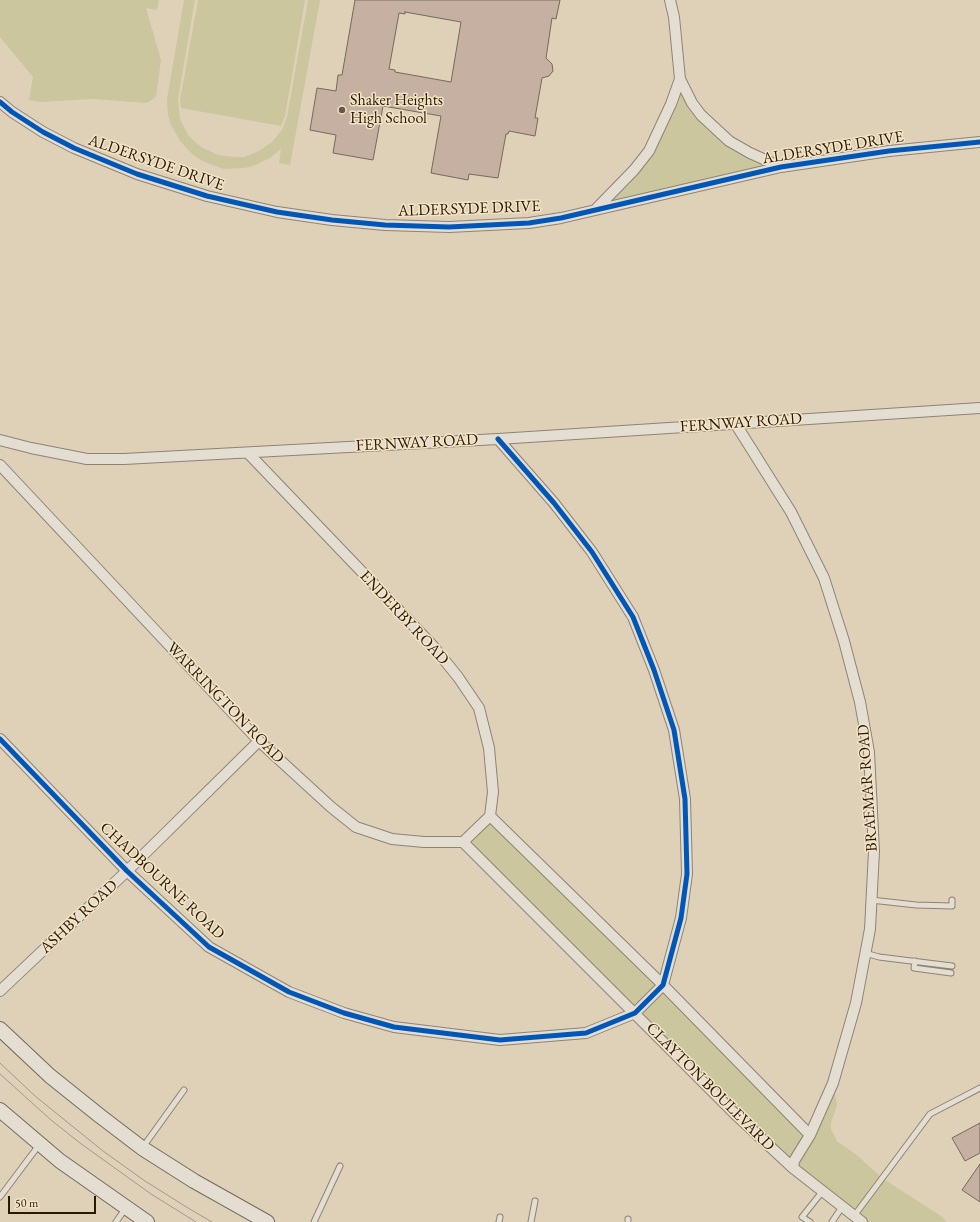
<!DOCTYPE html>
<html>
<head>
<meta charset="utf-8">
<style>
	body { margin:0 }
	#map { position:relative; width:980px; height:1222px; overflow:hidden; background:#dfd1b8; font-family:"EB Garamond",serif }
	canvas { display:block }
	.scale { position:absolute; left:8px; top:1196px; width:88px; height:18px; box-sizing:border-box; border:2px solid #291802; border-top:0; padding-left:5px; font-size:12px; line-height:14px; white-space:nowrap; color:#291802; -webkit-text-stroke:3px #f4e4c7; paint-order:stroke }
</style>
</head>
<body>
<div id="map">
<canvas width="980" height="1222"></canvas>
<div class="scale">50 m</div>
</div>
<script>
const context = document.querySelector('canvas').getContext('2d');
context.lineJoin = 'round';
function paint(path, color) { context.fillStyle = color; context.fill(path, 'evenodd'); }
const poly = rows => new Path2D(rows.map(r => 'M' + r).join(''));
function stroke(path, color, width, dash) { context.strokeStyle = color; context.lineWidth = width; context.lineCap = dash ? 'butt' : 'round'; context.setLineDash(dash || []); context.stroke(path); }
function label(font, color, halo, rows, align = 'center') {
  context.font = font + ' "EB Garamond",serif'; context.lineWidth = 3; context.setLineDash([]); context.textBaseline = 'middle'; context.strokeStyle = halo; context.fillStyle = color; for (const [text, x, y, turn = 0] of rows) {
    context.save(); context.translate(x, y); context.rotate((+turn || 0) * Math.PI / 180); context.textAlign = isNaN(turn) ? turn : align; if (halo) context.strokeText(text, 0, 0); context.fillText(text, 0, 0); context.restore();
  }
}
paint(poly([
	[0,0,159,0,157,10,146,8,161,60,156,97,147,103,93,99,41,102,29,100,33,77,0,37],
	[184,0,195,0,178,99,180,119,188,135,196,143,203,148,218,155,235,157,244,157,259,151,272,142,282,130,287,117,308,0,320,0,290,165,279,163,281,149,270,158,253,166,244,168,224,169,207,163,199,159,192,154,180,141,171,125,168,115,167,99],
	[198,0,305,0,285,116,281,126,181,108,180,100],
	[680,79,715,129,781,167,596,209,634,170],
	[490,816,810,1135,833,1083,837,1105,831,1123,831,1129,837,1141,858,1156,882,1178,941,1216,947,1222,862,1222,822,1192,463,842]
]), '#cbc69d');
const building = poly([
	[355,0,560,0,556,19,552,18,546,58,552,64,553,71,549,76,542,78,535,118,538,118,535,136,509,131,508,134,506,134,498,178,469,174,468,180,431,173,441,116,383,106,373,160,333,153,336,135,310,130,317,88,336,91,338,75,342,75,355,0],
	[405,12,461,22,451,82,395,72,395,70,389,69,399,13,405,14,405,12],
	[980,1123,980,1153,965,1161,952,1138,980,1123],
	[980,1164,980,1202,962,1190,980,1164]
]);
paint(building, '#c5b0a2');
stroke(building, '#746a5b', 1);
const lane = poly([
	[871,900,916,905,952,906,952,900],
	[865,953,879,957,952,966],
	[915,961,914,968,951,973],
	[143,1147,184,1090],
	[0,1197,39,1145],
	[854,1216,930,1114,980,1088],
	[116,1222,125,1209],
	[314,1222,340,1166],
	[499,1222,500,1217],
	[531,1222,535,1201],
	[628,1222,628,1219],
	[810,1222,802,1217,822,1192],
	[832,1222,842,1207]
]);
const street = poly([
	[670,0,674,17,680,79,692,103,701,115,729,141,750,153,781,167],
	[0,102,12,112,43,132,74,148,137,174,207,196,277,212,332,220,385,225,449,227,529,223,561,218,781,167,889,151,980,142],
	[597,208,634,170,649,151,671,104,680,79],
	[735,423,791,512,824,578,844,641,860,702,869,752,874,851,870,929,856,1003,833,1083,810,1135,794,1161,793,1168],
	[0,440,31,448,87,459,124,459,498,439,980,408],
	[248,453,433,646,458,677,479,708,489,748,493,792,490,816],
	[0,465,259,741,331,807,356,827,392,839,424,842,463,842,490,816],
	[0,739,127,871,209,947,289,992,344,1013,394,1027,500,1040,586,1033,635,1013,663,985,681,918,687,874,685,799,674,730,654,670,633,617,592,552,554,503,498,439],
	[490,816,663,985,810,1135],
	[463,842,734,1113,793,1168,862,1222],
	[0,991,127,871,259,741]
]);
const secondary = poly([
	[0,1029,50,1076,100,1116,142,1148,194,1181,267,1222],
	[0,1110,60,1161,147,1222]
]);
stroke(lane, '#8e8373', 7);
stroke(street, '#8e8373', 12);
stroke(secondary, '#746a5b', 16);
stroke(lane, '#e4ded2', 5);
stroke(street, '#e4ded2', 10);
stroke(secondary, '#e4ded2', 14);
stroke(poly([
	[0,1063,35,1096,103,1151,145,1181,188,1208,212,1222],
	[0,1074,51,1120,80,1143,151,1194,196,1222]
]), '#a0998e', 1);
stroke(poly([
	[0,102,12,112,43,132,74,148,137,174,207,196,277,212,332,220,385,225,449,227,529,223,561,218,781,167,889,151,980,142],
	[0,739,127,871,209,947,289,992,344,1013,394,1027,500,1040,586,1033,635,1013,663,985,681,918,687,874,685,799,674,730,654,670,633,617,592,552,554,503,498,439]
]), '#0057b8', 5);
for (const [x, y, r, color] of [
	[342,110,4,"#695942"]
]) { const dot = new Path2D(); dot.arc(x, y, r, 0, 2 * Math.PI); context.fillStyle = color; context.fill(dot); stroke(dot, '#f4e4c7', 1.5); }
label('16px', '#291802', '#f4e4c7', [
	["Shaker Heights",350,101],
	["High School",350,119]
], 'left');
label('16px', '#291802', '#f4e4c7', [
	["ALDERSYDE DRIVE",833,148,-9],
	["ALDERSYDE DRIVE",156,163,19],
	["ALDERSYDE DRIVE",469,209,-2],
	["FERNWAY ROAD",741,423,-4],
	["FERNWAY ROAD",417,443,-3],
	["ENDERBY ROAD",404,618,47],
	["WARRINGTON ROAD",225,703,46],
	["BRAEMAR ROAD",868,788,-94],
	["CHADBOURNE ROAD",162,881,43],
	["ASHBY ROAD",79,917,-43],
	["CLAYTON BOULEVARD",710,1087,45]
]);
</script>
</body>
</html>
